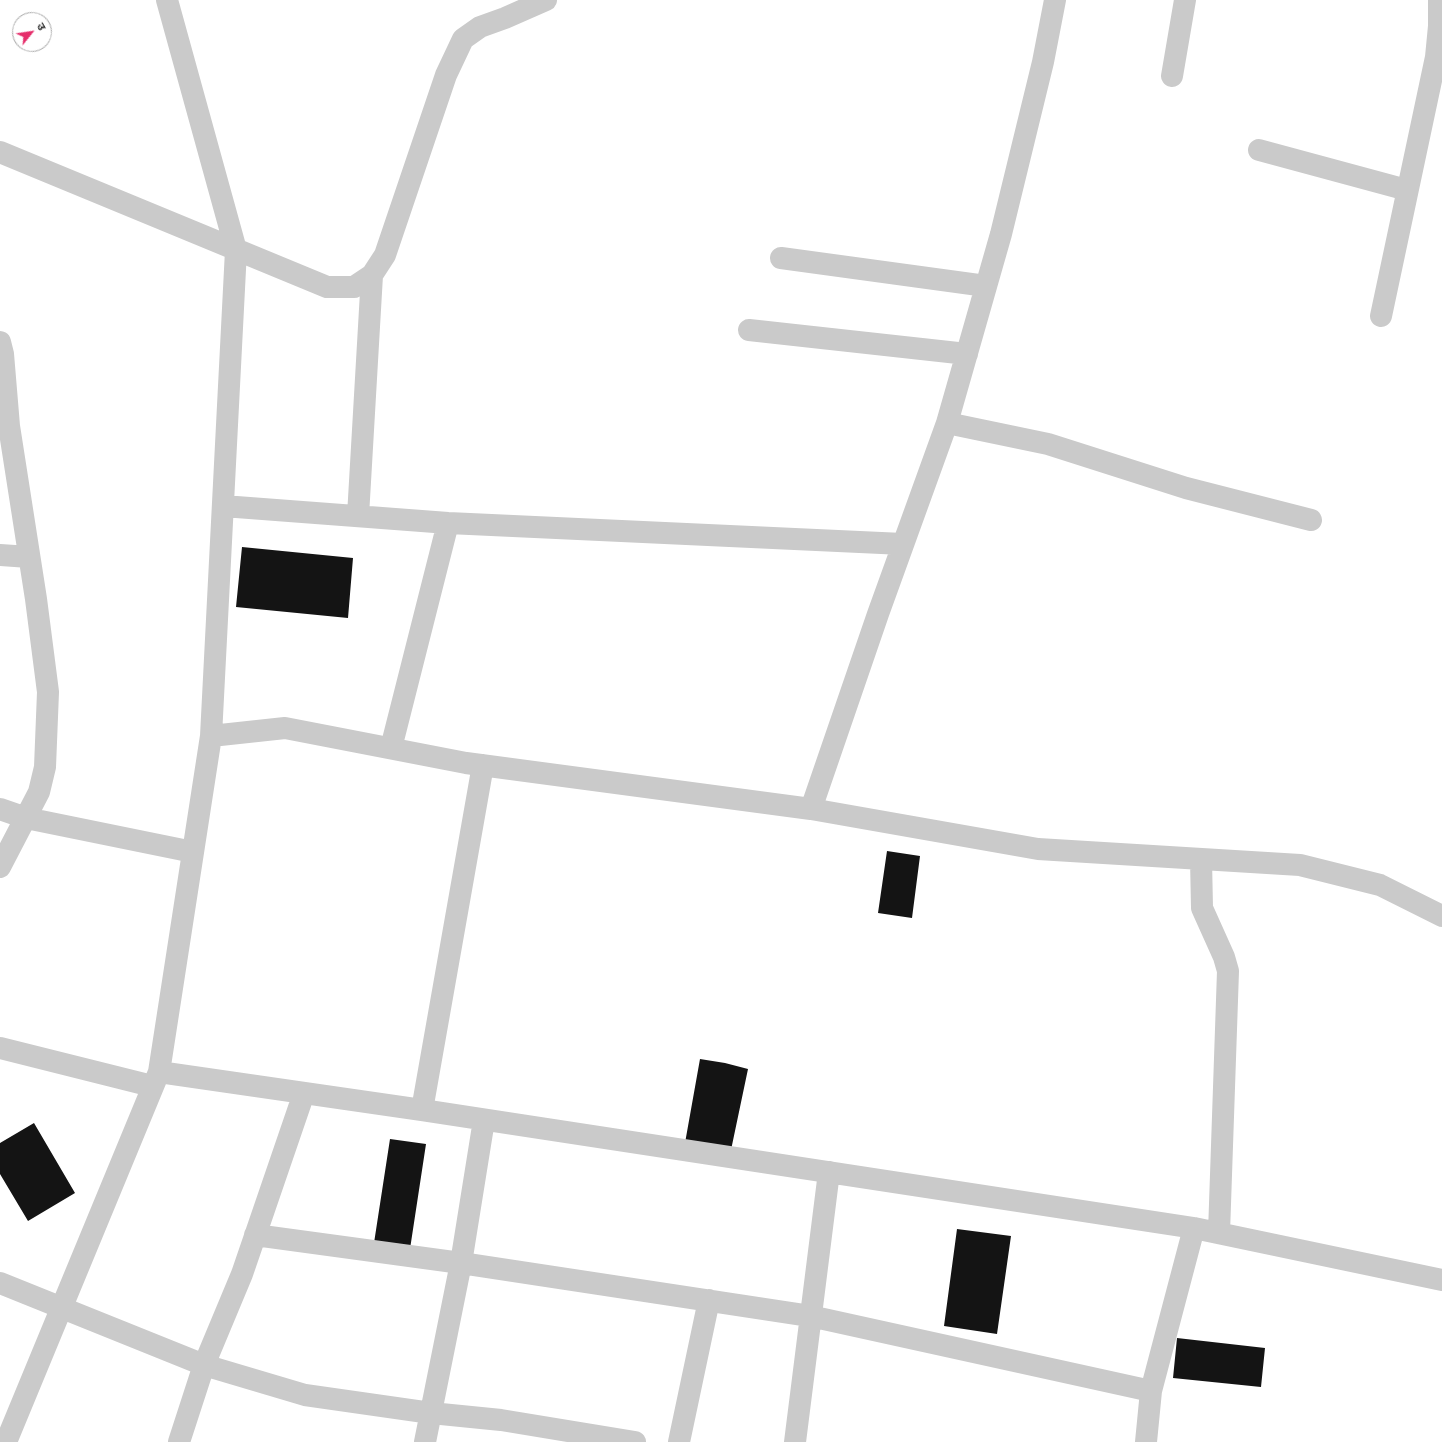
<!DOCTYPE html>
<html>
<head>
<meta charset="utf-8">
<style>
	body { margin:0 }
	#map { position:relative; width:1442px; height:1442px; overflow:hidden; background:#fff; font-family:Inter,"Noto Sans Devanagari",sans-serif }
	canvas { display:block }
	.north { position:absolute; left:12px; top:12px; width:40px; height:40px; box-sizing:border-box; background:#fff; border:1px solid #ababab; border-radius:50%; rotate:60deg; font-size:11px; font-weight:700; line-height:16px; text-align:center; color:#2d2d2d }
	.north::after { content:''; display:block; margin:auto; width:14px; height:18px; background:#e52e6b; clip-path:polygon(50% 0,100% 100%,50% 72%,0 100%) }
</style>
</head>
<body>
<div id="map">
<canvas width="1442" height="1442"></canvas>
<div class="north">उ</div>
</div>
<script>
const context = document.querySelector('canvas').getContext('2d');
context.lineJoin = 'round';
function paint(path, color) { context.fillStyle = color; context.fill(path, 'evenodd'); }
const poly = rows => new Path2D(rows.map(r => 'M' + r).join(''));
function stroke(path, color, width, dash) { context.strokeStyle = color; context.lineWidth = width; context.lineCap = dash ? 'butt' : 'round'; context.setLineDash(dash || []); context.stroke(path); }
paint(poly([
	[242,547,353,558,348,618,236,607],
	[887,851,920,856,912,918,878,913],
	[700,1059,725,1063,748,1069,731,1150,685,1143],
	[34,1123,75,1193,28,1221,0,1174,0,1143],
	[390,1139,426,1144,410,1249,374,1243],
	[957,1229,1011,1236,997,1334,944,1326],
	[1177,1338,1265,1348,1261,1387,1173,1378]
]), '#141414');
stroke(poly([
	[1172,76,1185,0],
	[1259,150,1407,190],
	[0,152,327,287,354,287,372,275,385,255,446,75,463,39,480,27,505,18,546,0],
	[781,258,986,286],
	[1381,316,1436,57,1439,26,1439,0],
	[749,330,967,354],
	[0,342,3,354,9,426,36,599,48,692,45,767,39,792,0,867],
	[947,423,1048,444,1186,488,1311,520],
	[223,506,448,523,903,544],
	[358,516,372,275],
	[0,555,29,557],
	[211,736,285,728,466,763,811,809,1038,849,1300,865,1380,885,1442,916],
	[391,748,448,523],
	[0,809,26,818,193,852],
	[811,809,878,614,947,423,1001,234,1043,62,1055,0],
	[1201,859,1202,908,1224,957,1228,971,1219,1233],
	[0,1048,152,1086],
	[159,1072,422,1110,1194,1228,1442,1280],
	[422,1110,483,765],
	[255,1235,461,1263,810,1316,1151,1391],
	[0,1283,204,1365,305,1395,431,1413,501,1420,635,1442],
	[6,1442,159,1072,211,736,236,250,167,0],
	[179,1442,204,1365,242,1274,304,1093],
	[425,1442,461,1263,484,1120],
	[679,1442,709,1300],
	[795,1442,829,1172],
	[1146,1442,1151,1391,1194,1228]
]), '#cacaca', 22);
</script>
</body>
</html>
